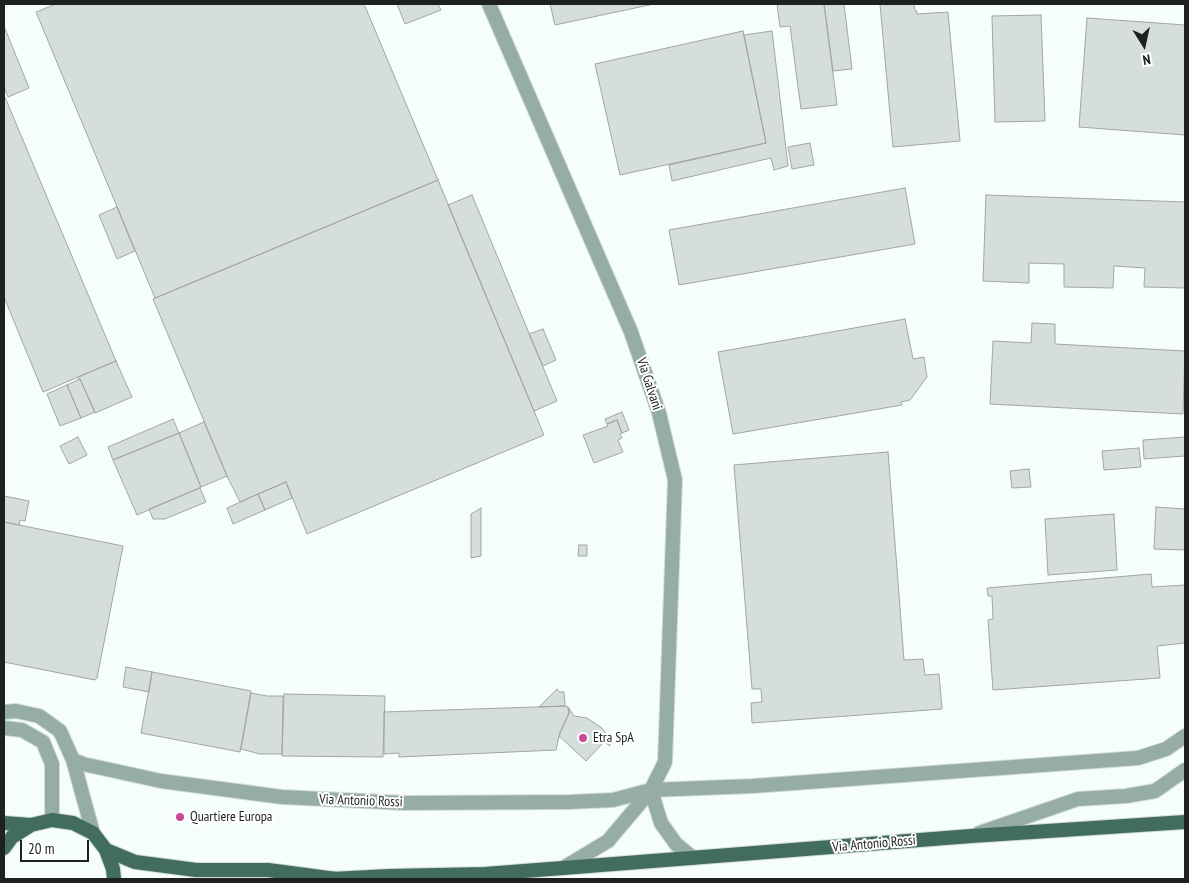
<!DOCTYPE html>
<html>
<head>
<meta charset="utf-8">
<style>
	body { margin:0 }
	#map { position:relative; width:1189px; height:883px; overflow:hidden; background:#f5fefa; font-family:"PT Sans Narrow",sans-serif }
	canvas { display:block }
	.frame { position:absolute; inset:0; border:5px solid #1e2120; pointer-events:none }
	.north { position:absolute; left:1119px; top:20px; width:50px; height:50px; -webkit-text-stroke:4px #fff; paint-order:stroke; rotate:170deg; font-size:14px; font-weight:700; line-height:20px; text-align:center; color:#1e2120 }
	.north::after { content:''; display:block; margin:auto; width:18px; height:22px; background:#1e2120; clip-path:polygon(50% 0,100% 100%,50% 72%,0 100%) }
	.scale { position:absolute; left:20px; top:840px; width:69px; height:22px; box-sizing:border-box; border:2px solid #1e2120; border-top:0; padding-left:6px; font-size:15px; line-height:18px; white-space:nowrap; color:#1e2120; -webkit-text-stroke:4px #fff; paint-order:stroke }
</style>
</head>
<body>
<div id="map">
<canvas width="1189" height="883"></canvas>
<div class="frame"></div>
<div class="north">N</div>
<div class="scale">20 m</div>
</div>
<script>
const context = document.querySelector('canvas').getContext('2d');
context.lineJoin = 'round';
function paint(path, color) { context.fillStyle = color; context.fill(path, 'evenodd'); }
const poly = rows => new Path2D(rows.map(r => 'M' + r).join(''));
function stroke(path, color, width, dash) { context.strokeStyle = color; context.lineWidth = width; context.lineCap = dash ? 'butt' : 'round'; context.setLineDash(dash || []); context.stroke(path); }
function label(font, color, halo, rows, align = 'center') {
  context.font = font + ' "PT Sans Narrow",sans-serif'; context.lineWidth = 4; context.setLineDash([]); context.textBaseline = 'middle'; context.strokeStyle = halo; context.fillStyle = color; for (const [text, x, y, turn = 0] of rows) {
    context.save(); context.translate(x, y); context.rotate((+turn || 0) * Math.PI / 180); context.textAlign = isNaN(turn) ? turn : align; if (halo) context.strokeText(text, 0, 0); context.fillText(text, 0, 0); context.restore();
  }
}
const building = poly([
	[56,4,364,4,438,180,155,298,36,12,56,4],
	[397,4,438,4,441,10,405,24,397,4],
	[550,4,654,4,555,25,550,4],
	[777,4,824,4,837,105,801,109,790,26,780,27,777,4],
	[824,4,844,4,852,69,833,71,824,4],
	[880,4,914,4,915,11,917,11,917,14,948,12,960,141,893,147,880,4],
	[1041,15,1045,121,995,122,992,16,1041,15],
	[1087,18,1185,25,1185,135,1079,127,1087,18],
	[4,26,29,88,8,97,4,87,4,26],
	[743,31,766,143,620,175,595,64,743,31],
	[772,31,788,166,774,170,771,158,672,181,669,165,766,143,744,35,772,31],
	[4,95,116,361,43,392,4,297,4,95],
	[810,143,814,165,792,169,788,147,810,143],
	[438,180,544,435,307,534,286,482,240,502,227,476,153,299,438,180],
	[905,188,915,244,679,285,669,230,905,188],
	[472,195,557,401,534,411,448,205,472,195],
	[986,195,1185,202,1185,288,1144,287,1145,268,1114,266,1113,288,1064,287,1064,264,1029,263,1029,283,983,281,986,195],
	[117,207,135,251,117,259,99,215,117,207],
	[905,319,913,359,924,357,927,377,910,400,901,402,902,405,733,434,718,352,905,319],
	[1032,323,1055,324,1055,344,1185,351,1183,414,990,404,993,341,1031,343,1032,323],
	[543,329,556,360,543,366,529,334,543,329],
	[116,361,132,397,95,413,80,379,79,380,78,377,116,361],
	[80,379,95,412,81,418,67,385,80,379],
	[67,385,81,418,60,426,47,394,67,385],
	[622,412,629,430,622,433,617,420,607,424,605,419,622,412],
	[173,419,179,433,113,460,108,447,173,419],
	[617,420,622,433,620,434,622,438,618,440,623,452,594,463,583,435,608,426,607,424,617,420],
	[204,422,227,476,201,487,179,433,204,422],
	[179,433,201,487,137,515,113,460,179,433],
	[78,437,87,455,69,464,60,446,78,437],
	[1185,437,1185,456,1144,459,1143,440,1185,437],
	[1139,448,1141,467,1104,470,1102,451,1139,448],
	[888,452,904,660,923,659,925,675,939,674,942,709,752,723,751,703,762,702,761,689,752,689,734,465,888,452],
	[1029,469,1031,487,1012,488,1010,471,1029,469],
	[286,482,292,498,265,510,258,494,286,482],
	[200,488,206,502,165,519,153,519,149,509,200,488],
	[258,494,265,510,233,524,227,508,258,494],
	[4,496,29,501,25,521,20,520,19,525,4,522,4,496],
	[1156,507,1185,509,1185,550,1154,549,1156,507],
	[481,508,481,556,471,558,471,514,481,508],
	[1114,514,1117,570,1048,575,1045,519,1114,514],
	[4,522,123,546,97,678,95,680,4,662,4,522],
	[579,545,587,545,587,556,578,556,579,545],
	[1151,574,1152,587,1185,585,1185,643,1157,646,1160,678,993,690,988,620,993,619,992,596,988,596,987,588,1151,574],
	[126,667,152,672,149,692,123,687,126,667],
	[152,672,251,691,240,752,141,733,152,672],
	[557,689,559,692,564,692,565,706,539,707,557,689],
	[251,693,267,696,283,696,282,754,260,754,241,749,251,693],
	[284,694,385,696,383,757,282,756,284,694],
	[565,706,568,707,569,713,560,732,556,750,399,757,399,753,384,754,384,712,565,706],
	[568,707,574,716,587,718,602,728,608,737,610,746,604,742,586,761,559,736,569,713,568,707]
]);
paint(building, '#d6dedb');
stroke(building, '#9fa6a3', 1);
const minor = poly([
	[489,4,631,332,659,413,675,480,665,762,651,790,608,841,563,868],
	[4,712,16,711,39,716,60,731,73,760,93,833],
	[4,728,22,730,43,742,52,764,52,820],
	[73,760,83,764,161,781,282,797,405,803,569,802,613,800,651,790,753,786,1138,758,1166,749,1185,736],
	[651,790,661,823,676,844,693,858],
	[979,833,1078,799,1126,796,1155,791,1185,770]
]);
const primary = poly([
	[4,823,31,825],
	[4,848,12,837,31,825,52,820,73,823,93,833,106,850,113,869,114,879],
	[106,850,135,862,196,870,268,870,336,879],
	[332,879,389,876,485,874,563,868,971,836,1185,822]
]);
stroke(minor, '#d3dbd7', 16);
stroke(primary, '#d3dbd7', 16);
stroke(minor, '#96ada3', 14);
stroke(primary, '#426d5c', 14);
for (const [x, y, r, color] of [
	[583,738,5,"#c74894"],
	[180,817,5,"#c74894"]
]) { const dot = new Path2D(); dot.arc(x, y, r, 0, 2 * Math.PI); context.fillStyle = color; context.fill(dot); stroke(dot, '#fff', 2); }
label('14px', '#1e2120', '#fff', [
	["Via Galvani",649,384,72],
	["Via Antonio Rossi",361,801,2],
	["Via Antonio Rossi",874,844,-5]
]);
label('14px', '#1e2120', '#fff', [
	["Etra SpA",593,738],
	["Quartiere Europa",190,817]
], 'left');
</script>
</body>
</html>
